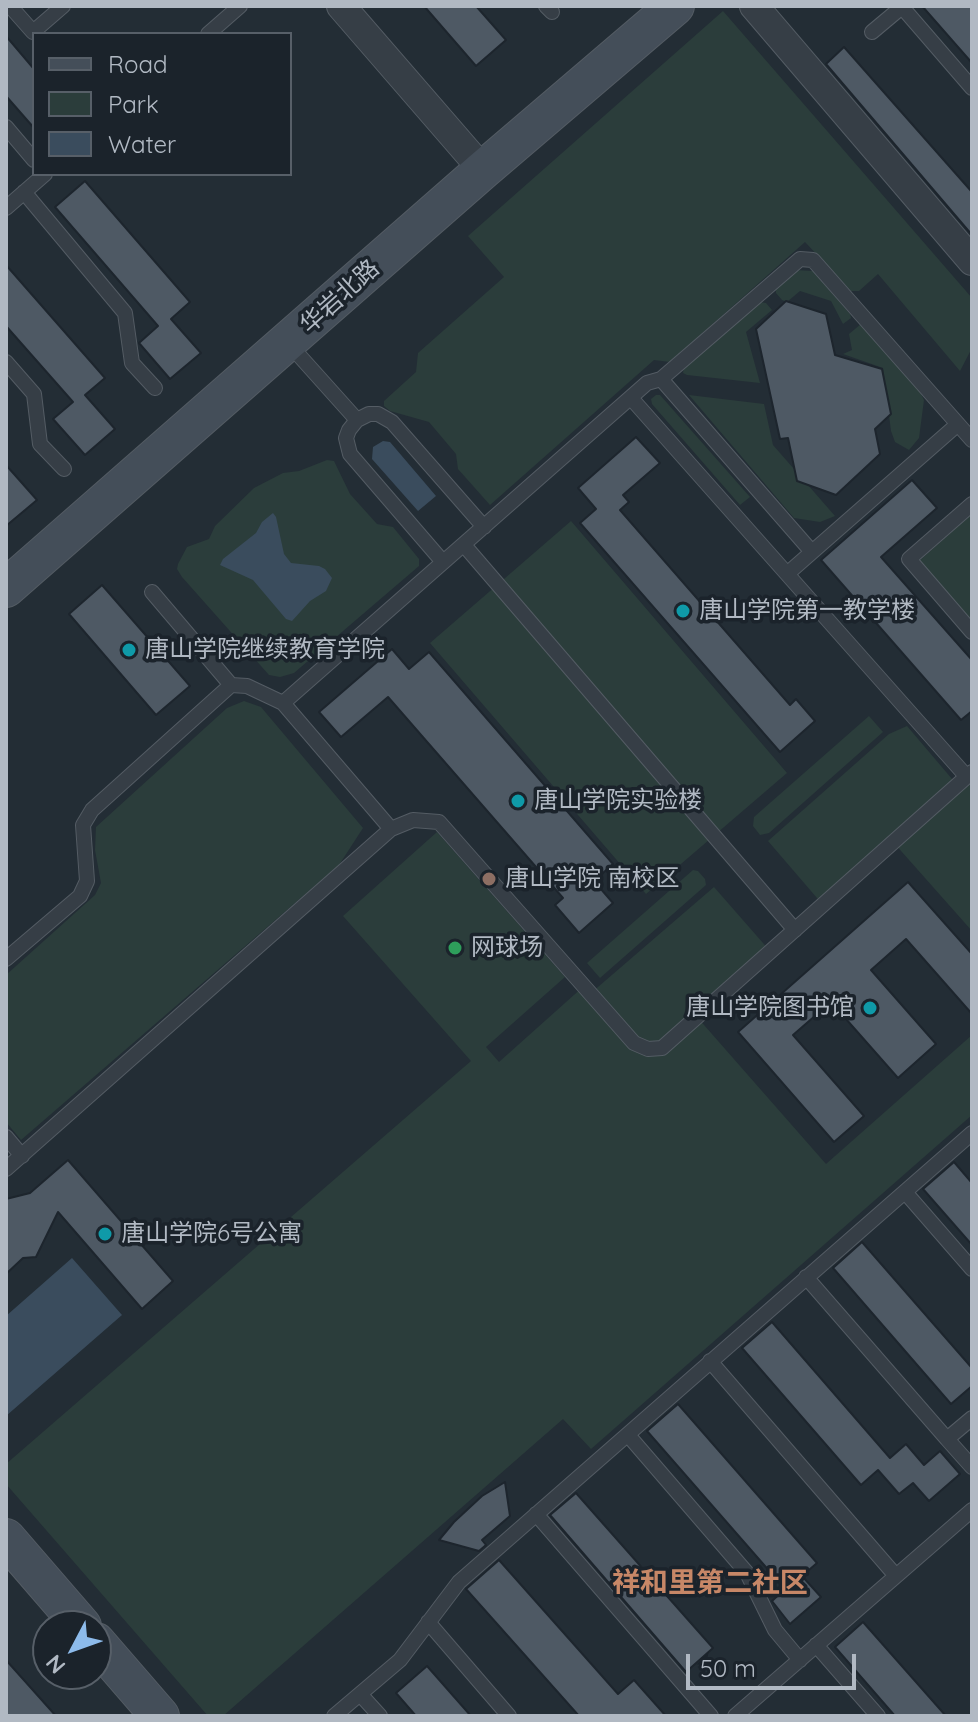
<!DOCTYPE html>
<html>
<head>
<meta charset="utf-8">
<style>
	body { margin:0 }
	#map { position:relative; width:978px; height:1722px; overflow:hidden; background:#232d35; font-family:Quicksand,sans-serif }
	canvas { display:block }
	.frame { position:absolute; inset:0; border:8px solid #b1b9c3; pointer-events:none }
	.legend { position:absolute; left:32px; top:32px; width:260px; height:144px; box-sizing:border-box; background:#1b232b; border:2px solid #575f68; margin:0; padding:10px 14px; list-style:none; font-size:24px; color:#b1b9c3 }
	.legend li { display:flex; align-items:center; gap:16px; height:40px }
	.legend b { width:40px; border:2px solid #575f68 }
	.north { position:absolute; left:32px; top:1610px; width:80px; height:80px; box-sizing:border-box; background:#1b232b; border:2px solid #575f68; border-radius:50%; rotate:229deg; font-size:22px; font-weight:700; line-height:32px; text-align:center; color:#b1b9c3 }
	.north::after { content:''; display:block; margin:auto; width:28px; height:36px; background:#8dbbeb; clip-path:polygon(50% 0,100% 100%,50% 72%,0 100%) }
	.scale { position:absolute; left:686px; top:1654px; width:170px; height:36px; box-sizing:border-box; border:4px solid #b1b9c3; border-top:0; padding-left:10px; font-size:24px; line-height:28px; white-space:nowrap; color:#b1b9c3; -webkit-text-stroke:6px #1b232b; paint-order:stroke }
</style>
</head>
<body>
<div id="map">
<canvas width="978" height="1722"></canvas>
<div class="frame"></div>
<ul class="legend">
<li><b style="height:10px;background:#444e59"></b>Road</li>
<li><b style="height:22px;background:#2b3d3b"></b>Park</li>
<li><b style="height:22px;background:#3a4c5d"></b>Water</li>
</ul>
<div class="north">N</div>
<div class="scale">50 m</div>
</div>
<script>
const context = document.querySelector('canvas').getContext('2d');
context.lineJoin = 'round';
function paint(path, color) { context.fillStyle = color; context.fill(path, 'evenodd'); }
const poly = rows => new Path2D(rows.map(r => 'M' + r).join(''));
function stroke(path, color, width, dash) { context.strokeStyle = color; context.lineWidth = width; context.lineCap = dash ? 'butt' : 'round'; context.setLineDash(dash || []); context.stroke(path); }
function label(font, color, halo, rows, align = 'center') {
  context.font = font + ' Quicksand,"Noto Sans SC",sans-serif'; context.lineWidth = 7; context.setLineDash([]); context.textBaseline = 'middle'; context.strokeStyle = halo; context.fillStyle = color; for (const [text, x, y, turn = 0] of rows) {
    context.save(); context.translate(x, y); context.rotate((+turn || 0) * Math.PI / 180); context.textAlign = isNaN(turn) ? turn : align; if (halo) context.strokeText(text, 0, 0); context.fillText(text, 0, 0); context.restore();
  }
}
paint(poly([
	[723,11,972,298,972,348,960,371,878,274,859,291,851,291,805,242,670,362,654,360,490,505,458,469,456,454,429,422,390,411,384,406,384,401,416,372,418,353,504,277,468,236],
	[795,270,813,271,850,314,851,318,843,324,831,301,800,291,787,302,782,300,776,293,776,288],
	[760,302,766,303,772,310,746,332,760,383,687,375,683,373,684,367],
	[861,324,919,390,924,400,919,438,909,450,895,442,891,431,883,368,843,354,852,350,849,334],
	[656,395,660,395,750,497,740,505,652,404,651,399],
	[689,395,764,404,773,445,835,516,820,522,794,518],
	[327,460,334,461,350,494,377,524,393,527,419,559,419,566,294,673,280,677,269,675,182,577,177,569,178,564,187,547,209,539,215,526,254,488,283,473,299,471],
	[972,514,972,621,919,561],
	[571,521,787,773,646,894,430,643],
	[244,701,261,707,363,828,339,865,21,1140,6,1122,6,975,95,895,101,883,95,850,96,827,227,708],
	[869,716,883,732,769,833,760,835,753,826,754,817],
	[907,726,958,786,972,774,972,931,894,843,823,905,768,841,889,734],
	[437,832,565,977,486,1047,499,1062,584,986,591,993,714,887,770,951,697,1017,826,1164,972,1035,972,1115,591,1449,563,1419,223,1716,208,1716,6,1484,6,1464,471,1061,343,916],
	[693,870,698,871,705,879,706,885,600,978,587,963]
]), '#2b3d3b');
paint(poly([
	[383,441,390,442,436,496,418,511,372,459,373,447],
	[273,513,276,517,284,554,291,563,319,566,325,569,332,578,326,591,310,601,292,621,286,619,253,580,220,565,223,559,256,533,262,522],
	[72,1258,122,1315,6,1416,6,1316]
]), '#3a4c5d');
const building = poly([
	[424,6,476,6,506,40,476,66,424,6],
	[922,6,972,6,972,63,922,6],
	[6,36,34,69,34,128,6,96,6,36],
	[844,47,972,192,972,235,826,64,844,47],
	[85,181,190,302,171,319,201,353,170,379,139,343,158,326,55,207,85,181],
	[6,265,105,378,85,395,115,429,85,455,53,419,73,402,6,326,6,265],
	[786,301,826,314,835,355,882,369,891,414,875,429,880,454,836,495,797,481,788,438,780,439,756,329,786,301],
	[636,437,660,463,623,495,629,502,620,510,790,705,796,699,815,721,780,752,580,523,596,509,578,488,636,437],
	[6,465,37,500,6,526,6,465],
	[912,480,937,508,881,557,972,660,972,711,961,720,821,560,912,480],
	[102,585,190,686,156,715,69,614,102,585],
	[392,649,409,669,429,652,613,864,594,881,613,903,579,933,555,905,563,898,388,697,341,737,319,712,392,649],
	[908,882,972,954,972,1014,906,939,871,970,936,1044,898,1078,831,1002,793,1035,864,1116,834,1142,738,1032,908,882],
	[68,1160,173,1281,142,1309,58,1212,36,1257,23,1258,6,1274,6,1199,30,1193,68,1160],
	[954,1162,972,1183,972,1245,923,1189,954,1162],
	[862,1242,972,1368,972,1386,951,1404,833,1268,862,1242],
	[772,1322,890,1458,906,1444,924,1465,940,1451,960,1474,929,1501,913,1483,899,1494,878,1470,861,1485,742,1348,772,1322],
	[678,1404,817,1563,802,1576,821,1597,790,1624,772,1601,785,1589,647,1431,678,1404],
	[505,1482,510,1516,482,1540,486,1545,479,1551,439,1540,454,1522,482,1496,505,1482],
	[576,1493,713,1648,686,1672,550,1515,576,1493],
	[499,1560,618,1694,634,1680,666,1716,579,1716,466,1589,499,1560],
	[863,1622,946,1716,895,1716,835,1647,863,1622],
	[6,1660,56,1716,6,1716,6,1660],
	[427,1666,471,1716,416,1716,396,1693,427,1666]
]);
paint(building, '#4e5964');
stroke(building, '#1d252d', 2);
const lane = poly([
	[10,6,33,32,63,6],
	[546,6,552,12],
	[902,7,972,88],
	[872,32,903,6],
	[208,34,240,6],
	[6,127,34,160],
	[24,192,125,313,132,363,155,388],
	[6,208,45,174],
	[288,343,357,420],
	[6,362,34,394,40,444,64,469],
	[661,379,812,552],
	[631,398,967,777],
	[972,504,909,559,972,632],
	[464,545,795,930],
	[443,562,350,454,346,438,349,430,357,420,369,414,378,414,392,422,484,527],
	[787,574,958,424],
	[152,592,231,685,247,686,283,703,647,383,661,379,800,259,813,260,972,440],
	[283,703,391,829],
	[6,959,80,896,87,881,83,825,92,810,231,685],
	[6,1137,22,1156],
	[6,1169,391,829,413,820,439,822,634,1043,648,1049,662,1048,972,772],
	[905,1192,972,1269],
	[806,1277,947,1439,972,1418],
	[710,1361,896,1576],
	[628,1435,747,1573,775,1630,800,1660],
	[947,1439,972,1467],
	[536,1514,711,1716],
	[428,1622,509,1716],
	[816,1645,878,1716],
	[360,1694,380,1716],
	[334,1716,400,1660,459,1582,972,1133],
	[735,1716,972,1510]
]);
const street = poly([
	[341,6,483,170],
	[754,6,972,261]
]);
const secondary = poly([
	[6,588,483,170,675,6],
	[6,1538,82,1626],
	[96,1642,160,1716]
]);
stroke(lane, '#545c64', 16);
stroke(street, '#545c64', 30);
stroke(secondary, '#545c64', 40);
stroke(lane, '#363e46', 14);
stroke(street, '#363e46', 28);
stroke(secondary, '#444e59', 38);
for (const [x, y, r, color] of [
	[683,611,8,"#0f9aa8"],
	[129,650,8,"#0f9aa8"],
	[518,801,8,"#0f9aa8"],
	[489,879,8,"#8d6e63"],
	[455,948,8,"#2e9e5b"],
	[870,1008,8,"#0f9aa8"],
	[105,1234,8,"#0f9aa8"]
]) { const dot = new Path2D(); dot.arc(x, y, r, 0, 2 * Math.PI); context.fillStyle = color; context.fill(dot); stroke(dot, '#1b232b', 3); }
label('24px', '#b1b9c3', '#1b232b', [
	["华岩北路",340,297,-42]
]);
label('24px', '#b1b9c3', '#1b232b', [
	["唐山学院第一教学楼",699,611],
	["唐山学院继续教育学院",145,650],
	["唐山学院实验楼",534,801],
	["唐山学院 南校区",505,879],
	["网球场",471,948],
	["唐山学院图书馆",854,1008,"right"],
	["唐山学院6号公寓",121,1234]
], 'left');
label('bold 28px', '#c78767', '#1b232b', [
	["祥和里第二社区",710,1584]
]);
</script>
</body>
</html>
